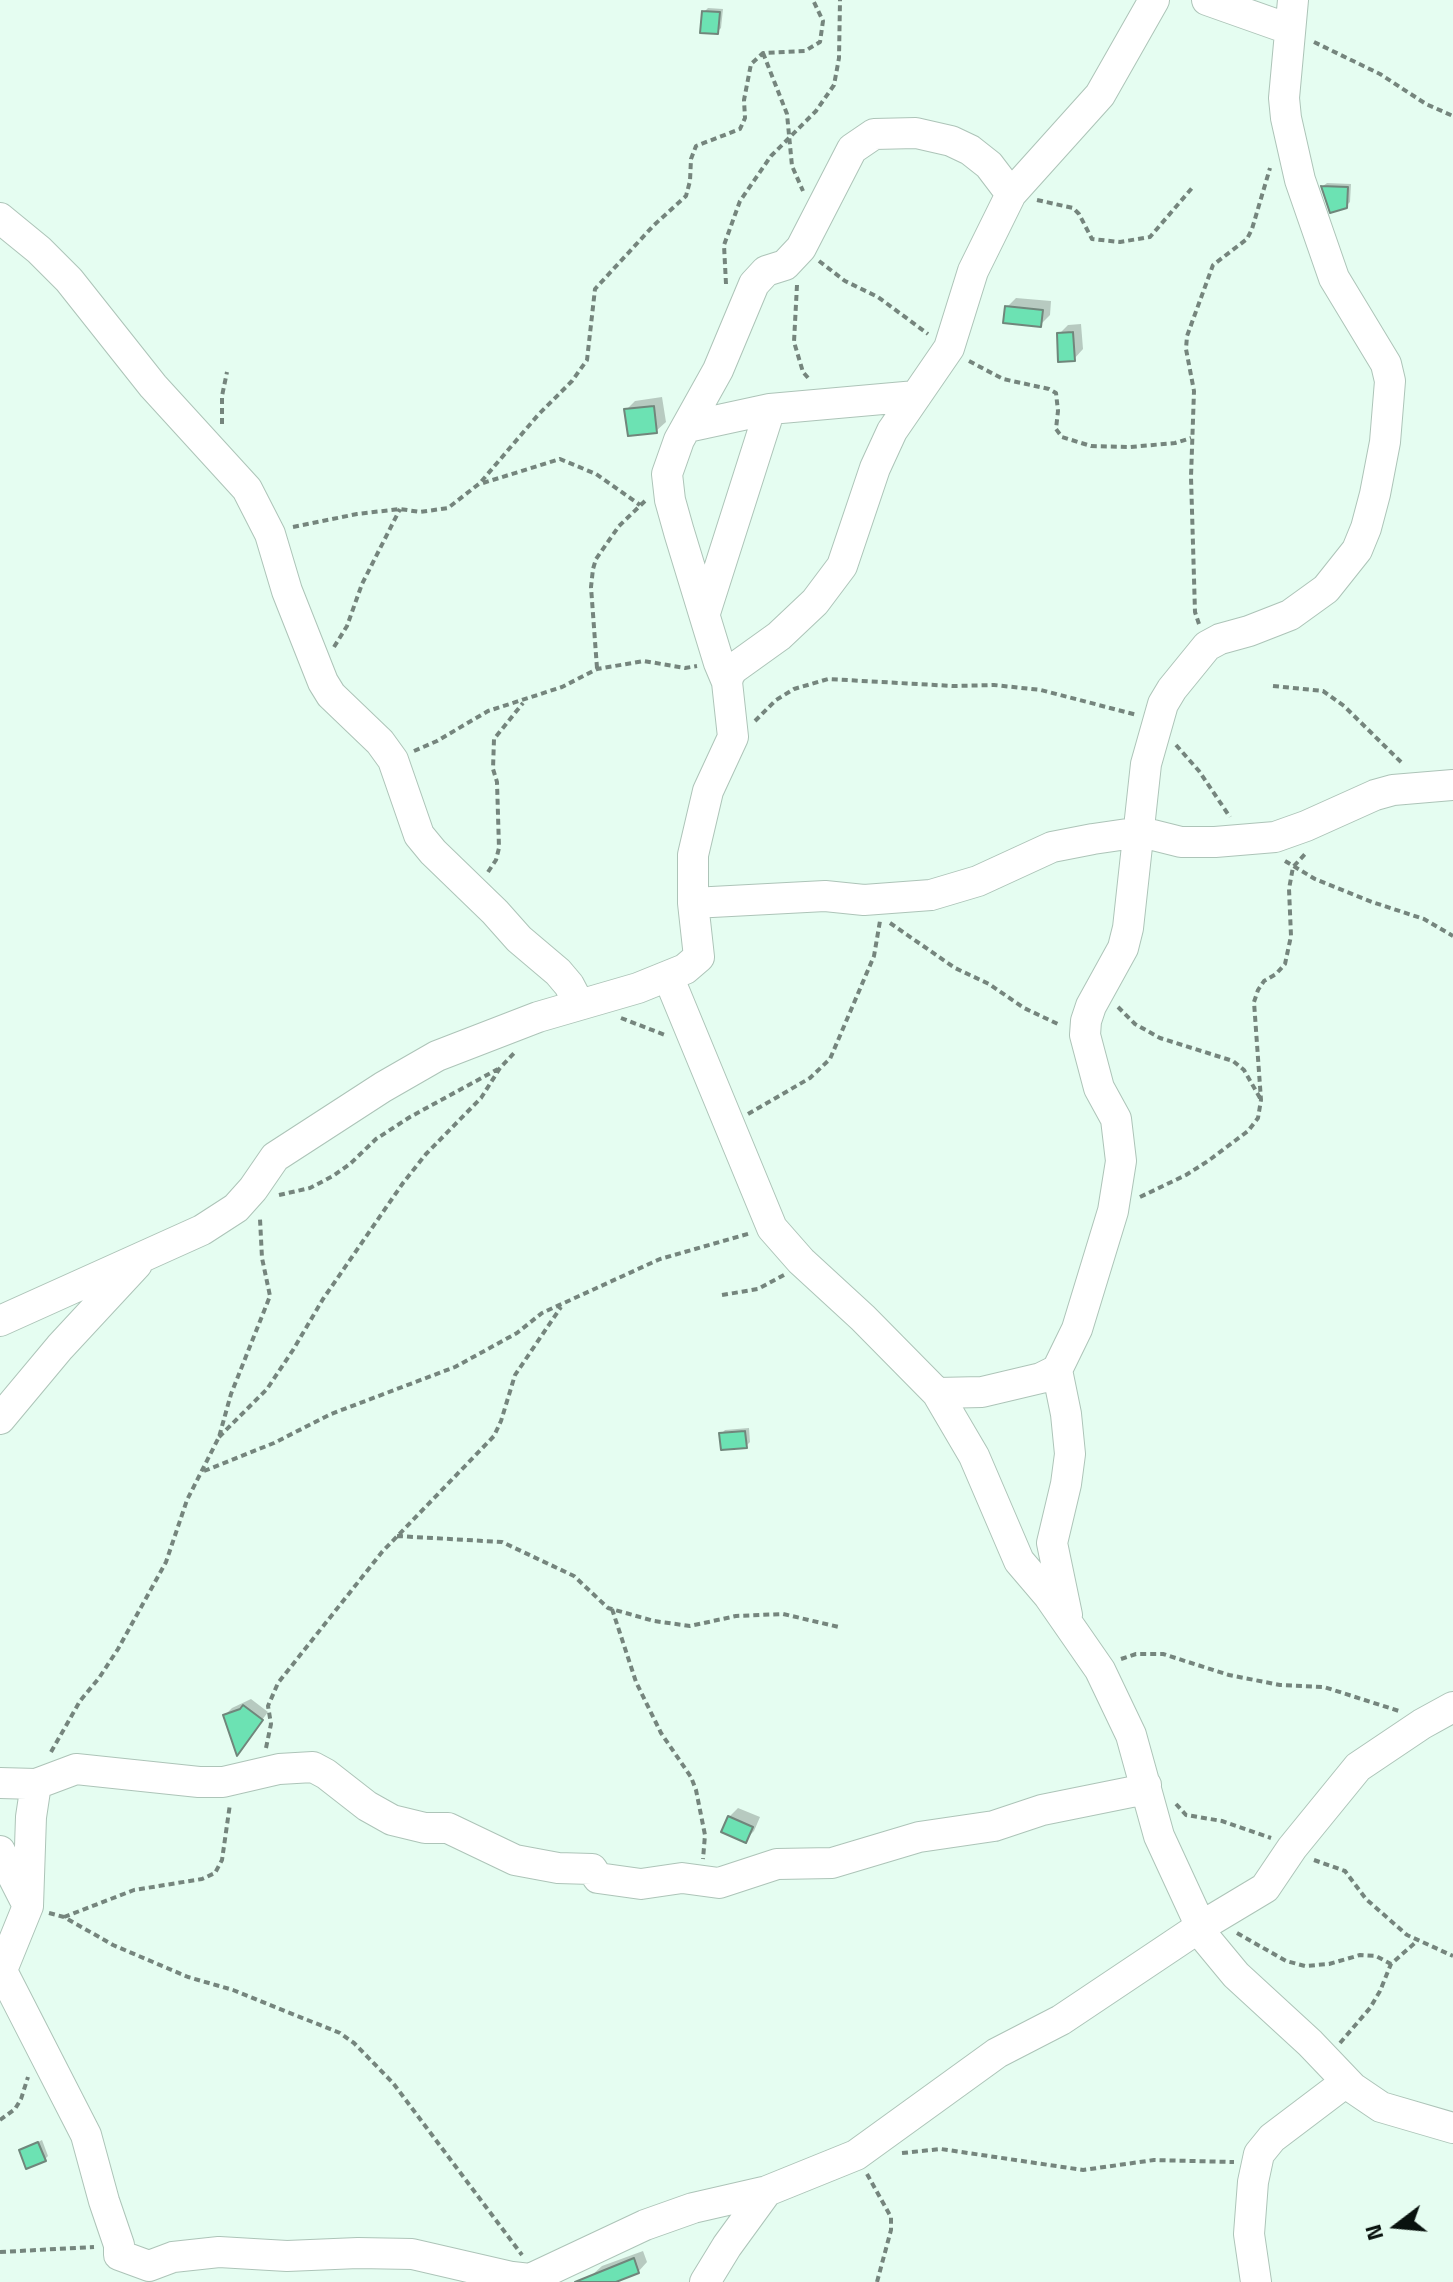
<!DOCTYPE html>
<html>
<head>
<meta charset="utf-8">
<style>
	body { margin:0 }
	#map { position:relative; width:1453px; height:2282px; overflow:hidden; background:#e5fdf1; font-family:"Titillium Web",sans-serif }
	canvas { display:block }
	.north { position:absolute; left:1357px; top:2186px; width:80px; height:80px; -webkit-text-stroke:6px #e5fdf1; paint-order:stroke; rotate:254deg; font-size:22px; font-weight:700; line-height:32px; text-align:center; color:#09120e }
	.north::after { content:''; display:block; margin:auto; width:28px; height:36px; background:#09120e; clip-path:polygon(50% 0,100% 100%,50% 72%,0 100%) }
</style>
</head>
<body>
<div id="map">
<canvas width="1453" height="2282"></canvas>
<div class="north">N</div>
</div>
<script>
const context = document.querySelector('canvas').getContext('2d');
context.lineJoin = 'round';
function paint(path, color) { context.fillStyle = color; context.fill(path, 'evenodd'); }
const poly = rows => new Path2D(rows.map(r => 'M' + r).join(''));
function stroke(path, color, width, dash) { context.strokeStyle = color; context.lineWidth = width; context.lineCap = dash ? 'butt' : 'round'; context.setLineDash(dash || []); context.stroke(path); }
paint(poly([
	[708,8,723,9,721,28,717,32,704,12],
	[1327,183,1351,184,1350,202,1346,206,1323,186],
	[1016,298,1051,301,1050,315,1040,325,1007,307],
	[1081,324,1083,349,1074,359,1059,334,1068,325],
	[662,397,666,422,656,431,626,410,635,401],
	[749,1428,750,1442,746,1446,721,1434,725,1430],
	[251,1699,268,1712,238,1752,225,1715,232,1708],
	[738,1808,760,1817,754,1831,745,1840,729,1817],
	[42,2140,48,2156,44,2160,21,2151],
	[643,2251,647,2262,638,2272,610,2282,591,2282,592,2275,602,2266]
]), '#0003');
const building = poly([
	[702,11,720,12,718,34,700,33,702,11],
	[1321,186,1348,187,1347,208,1330,213,1321,186],
	[1005,306,1043,310,1041,327,1003,323,1005,306],
	[1073,332,1075,361,1058,362,1057,333,1073,332],
	[654,406,657,433,628,436,624,409,654,406],
	[745,1431,747,1448,721,1450,719,1433,745,1431],
	[243,1705,263,1720,237,1756,223,1715,240,1709,243,1705],
	[728,1816,753,1827,746,1843,721,1832,728,1816],
	[38,2142,46,2161,26,2169,19,2150,38,2142],
	[634,2258,639,2273,616,2282,575,2282,634,2258]
]);
paint(building, '#6ce2b3');
stroke(building, '#70867b', 2);
const minor = poly([
	[1207,0,1289,29],
	[0,218,39,250,69,280,153,386,247,489,270,534,287,591,323,682,331,695,380,742,393,760,419,835,433,852,495,912,519,939,558,972,569,985,579,1004],
	[687,427,770,409,916,396],
	[705,613,770,409],
	[727,682,719,663,679,532,670,500,667,474,679,440,718,370,754,284,766,271,785,265,801,248,852,149,874,134,916,133,951,141,970,150,989,165,1011,194],
	[693,903,825,896,864,900,931,895,978,881,1052,847,1093,839,1141,832,1181,842,1215,842,1275,837,1306,826,1375,795,1393,790,1453,785],
	[668,976,772,1228,801,1261,863,1318,937,1393,974,1456,1019,1561,1048,1595,1100,1670,1131,1735,1159,1836,1207,1940,1236,1975,1310,2043,1353,2088,1381,2107,1453,2128],
	[0,1321,202,1230,236,1208,253,1189,275,1157,383,1087,437,1056,538,1017,638,988,685,969,699,957,693,903,693,855,708,791,733,737,727,682,729,675,733,669,779,636,815,602,842,566,875,468,892,431,949,348,973,271,1011,194,1100,95,1154,0],
	[1057,1370,1066,1414,1070,1454,1066,1484,1052,1543,1067,1615],
	[937,1393,982,1392,1041,1378,1057,1370,1077,1329,1113,1211,1121,1161,1116,1119,1099,1088,1085,1035,1086,1021,1091,1006,1123,948,1128,928,1146,764,1163,704,1172,689,1207,646,1220,639,1249,631,1290,615,1326,589,1357,550,1366,528,1375,494,1385,442,1390,381,1386,364,1334,278,1300,180,1286,118,1284,98,1293,0],
	[0,1419,60,1347,137,1264],
	[0,1783,36,1784],
	[0,1851,28,1906],
	[0,1967,86,2135,104,2201,119,2245,119,2255,149,2266,173,2257,219,2252,287,2256,358,2253,412,2254,512,2277,530,2279,645,2225,693,2208,767,2191,856,2155,997,2053,1061,2020,1200,1927,1265,1888,1292,1848,1358,1767,1422,1724,1453,1707],
	[2,1970,28,1906,31,1817,36,1784,76,1769,199,1782,223,1782,279,1769,313,1767,326,1774,367,1806,392,1820,425,1828,448,1828,515,1860,558,1868,592,1869,598,1878,641,1884,682,1878,719,1883,777,1864,832,1863,919,1837,994,1826,1042,1810,1136,1791,1146,1785],
	[705,2282,727,2246,767,2191],
	[1256,2282,1249,2234,1253,2182,1259,2154,1272,2138,1346,2082]
]);
stroke(minor, '#adc4b8', 32);
stroke(poly([
	[1314,42,1380,74,1426,104,1453,116],
	[763,53,787,114,792,166,803,191],
	[1037,200,1073,208,1079,214,1092,239,1120,242,1150,237,1192,188],
	[819,261,845,281,878,297,928,334],
	[726,284,724,245,740,201,771,156,816,111,834,85,839,58,840,0],
	[797,285,794,342,803,372,810,380],
	[969,361,1003,379,1049,389,1056,393,1058,411,1056,429,1062,437,1091,446,1130,447,1175,443,1191,438],
	[222,424,222,396,227,372],
	[483,483,560,459,596,474,640,505],
	[293,527,357,514,400,509,420,512,448,508,480,483,538,415,572,381,587,360,595,289,654,225,686,196,690,181,691,159,696,146,740,129,745,118,744,100,751,64,763,53,805,51,820,42,823,21,813,0],
	[1199,624,1195,612,1191,477,1194,391,1186,349,1187,336,1213,265,1247,239,1252,229,1270,168],
	[334,647,347,626,362,584,400,509],
	[597,668,591,587,593,569,596,559,619,526,646,500],
	[1273,686,1323,691,1344,706,1402,763],
	[755,721,776,700,794,689,828,679,953,686,994,685,1041,690,1137,715],
	[1176,745,1199,771,1230,817],
	[414,751,437,741,488,711,562,687,597,669,644,661,685,668,697,666],
	[1285,861,1315,879,1372,902,1424,919,1453,936],
	[488,872,496,860,499,848,497,782,493,769,494,739,523,703],
	[890,923,955,968,989,984,1024,1008,1060,1025],
	[1118,1007,1135,1024,1160,1038,1233,1061,1244,1070,1260,1098],
	[621,1018,665,1035],
	[748,1114,810,1078,830,1059,874,956,880,921],
	[279,1195,310,1188,333,1176,350,1164,376,1139,410,1117,498,1069],
	[1140,1197,1186,1175,1208,1161,1248,1131,1258,1118,1261,1100,1254,1002,1258,990,1264,981,1276,974,1285,964,1291,936,1289,889,1293,867,1306,853],
	[722,1295,758,1289,784,1275],
	[219,1437,267,1389,293,1350,323,1299,403,1183,426,1154,481,1098,500,1068,515,1052],
	[204,1471,274,1443,331,1414,455,1367,517,1333,542,1313,660,1259,751,1233],
	[397,1536,502,1542,574,1576,608,1608,654,1621,690,1626,736,1616,783,1614,839,1627],
	[612,1609,636,1682,661,1733,691,1777,696,1790,705,1835,703,1859],
	[1121,1659,1136,1654,1163,1654,1229,1675,1280,1685,1324,1687,1399,1711],
	[266,1748,271,1724,268,1706,278,1683,382,1552,494,1436,501,1421,515,1375,561,1307],
	[51,1752,80,1701,99,1678,118,1649,166,1562,187,1500,219,1437,231,1394,270,1296,262,1258,260,1219],
	[1176,1804,1186,1815,1222,1821,1271,1838],
	[1314,1860,1345,1871,1366,1899,1407,1935,1453,1956],
	[49,1913,64,1917,113,1945,188,1977,233,1990,285,2011,340,2033,354,2043,393,2083,522,2255],
	[64,1917,134,1890,202,1879,215,1873,222,1860,230,1804],
	[1237,1933,1286,1961,1305,1966,1329,1964,1360,1955,1376,1956,1391,1964],
	[1340,2043,1370,2008,1380,1991,1391,1964,1417,1941],
	[0,2120,15,2109,21,2099,28,2077],
	[902,2153,941,2149,1083,2170,1154,2160,1234,2162],
	[867,2174,891,2217,891,2230,877,2282],
	[0,2252,94,2247]
]), '#75857d', 4, [6, 4]);
stroke(minor, '#fff', 30);
</script>
</body>
</html>
